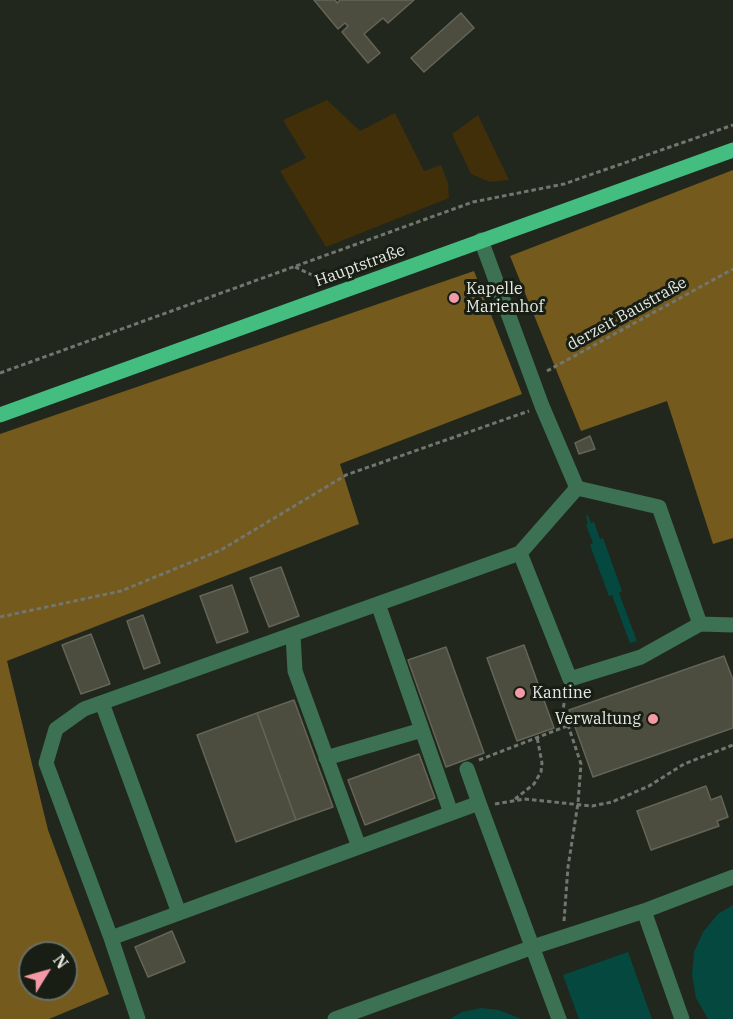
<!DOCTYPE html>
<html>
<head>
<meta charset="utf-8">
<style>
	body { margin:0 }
	#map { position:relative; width:733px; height:1019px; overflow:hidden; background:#21271d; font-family:"IBM Plex Serif",serif }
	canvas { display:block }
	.north { position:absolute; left:18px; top:941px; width:60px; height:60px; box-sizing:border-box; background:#181e14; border:2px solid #6a6f66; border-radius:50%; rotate:53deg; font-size:16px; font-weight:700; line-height:24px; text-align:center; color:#e5e9e2 }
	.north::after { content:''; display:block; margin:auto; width:21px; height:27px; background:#f49aa7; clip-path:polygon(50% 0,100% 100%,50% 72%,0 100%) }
</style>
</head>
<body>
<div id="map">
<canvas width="733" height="1019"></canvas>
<div class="north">N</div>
</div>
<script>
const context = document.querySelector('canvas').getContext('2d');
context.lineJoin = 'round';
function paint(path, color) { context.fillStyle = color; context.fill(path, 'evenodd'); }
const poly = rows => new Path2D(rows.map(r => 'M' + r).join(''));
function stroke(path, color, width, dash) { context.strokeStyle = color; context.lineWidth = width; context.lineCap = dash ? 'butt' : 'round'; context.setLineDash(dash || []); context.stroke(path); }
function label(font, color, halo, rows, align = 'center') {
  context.font = font + ' "IBM Plex Serif",serif'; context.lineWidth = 6; context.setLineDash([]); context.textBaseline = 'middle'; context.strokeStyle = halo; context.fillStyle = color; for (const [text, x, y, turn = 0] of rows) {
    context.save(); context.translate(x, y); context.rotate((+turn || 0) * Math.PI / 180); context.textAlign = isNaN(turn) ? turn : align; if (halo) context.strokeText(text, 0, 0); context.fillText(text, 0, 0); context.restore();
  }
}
paint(poly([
	[327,100,360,131,395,113,424,171,441,165,448,183,449,198,326,247,280,171,306,158,283,120],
	[478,115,509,180,490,182,471,174,452,134]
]), '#402f09');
paint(poly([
	[733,170,733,538,713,544,667,401,581,431,510,256],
	[474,271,522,394,340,464,359,524,7,661,48,830,109,994,49,1019,0,1019,0,434],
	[30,953,66,953,66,989,30,989]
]), '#755a1d');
paint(poly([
	[588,515,591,523,594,522,600,539,603,538,622,591,619,593,637,641,630,643,612,595,609,596,590,545,593,543,586,525,588,524,586,516],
	[733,905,733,1019,708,1019,696,998,692,975,694,952,703,932,718,914],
	[628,952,652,1019,579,1019,563,975],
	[481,1008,499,1010,521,1019,450,1019,462,1012]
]), '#044840');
const building = poly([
	[314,0,335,0,337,3,340,0,414,0,388,23,383,18,364,34,380,53,368,63,342,32,348,26,345,23,338,29,314,0],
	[461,13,474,28,424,72,411,58,461,13],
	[458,291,462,300,451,304,447,295,458,291],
	[590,436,595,449,579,454,575,443,590,436],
	[281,567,299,616,269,627,250,578,281,567],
	[232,585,248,632,217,643,200,596,232,585],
	[143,615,160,663,144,669,127,621,143,615],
	[91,634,110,684,81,694,62,645,91,634],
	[524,645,554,728,517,741,487,658,524,645],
	[446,647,484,753,446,767,408,660,446,647],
	[724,656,733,680,733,728,593,777,569,710,724,656],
	[294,700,333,807,296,820,257,713,294,700],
	[257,713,296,820,236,842,197,735,257,713],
	[419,754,435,798,365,825,348,780,419,754],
	[706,786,711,800,721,796,728,817,717,821,719,826,651,850,637,811,706,786],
	[172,931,185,962,148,977,135,947,172,931]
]);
paint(building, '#4c4c3f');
stroke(building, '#646557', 1.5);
stroke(poly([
	[295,267,325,281],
	[547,371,733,269],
	[0,373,473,202,564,184,733,125],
	[0,617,121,591,221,550,346,475,529,411],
	[479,760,567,726],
	[515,799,534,784,541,772,542,763,537,737],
	[495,804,524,799,592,806,612,802,649,786,684,764,733,745],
	[564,921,568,867,578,803,581,764,563,710,566,692]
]), '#71766e', 3, [4.5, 3]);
stroke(poly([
	[481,240,542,406,577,488],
	[520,553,570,679,641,657,700,624],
	[378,604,451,813],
	[293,635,295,671,359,847],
	[102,703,179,913],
	[326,758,422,730],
	[467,769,479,803],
	[644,911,682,1019],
	[111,938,479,803,559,1019],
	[138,1019,111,938,46,763,56,729,84,709,520,553,577,488,659,507,700,624,733,625],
	[335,1019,533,947,644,911,733,877]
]), '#3c7153', 15);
stroke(poly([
	[0,415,733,150]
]), '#43bd80', 15);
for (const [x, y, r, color] of [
	[454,298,6,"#f49aa7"],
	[520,693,6,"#f49aa7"],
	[653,719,6,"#f49aa7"]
]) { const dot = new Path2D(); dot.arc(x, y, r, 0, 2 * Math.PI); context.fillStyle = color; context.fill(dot); stroke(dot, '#181e14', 2); }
label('16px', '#e5e9e2', '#181e14', [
	["Hauptstraße",360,266,-20],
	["derzeit Baustraße",627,314,-29]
]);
label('16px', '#e5e9e2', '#181e14', [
	["Kapelle",466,289],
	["Marienhof",466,307],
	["Kantine",532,693],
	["Verwaltung",641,719,"right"]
], 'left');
</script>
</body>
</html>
